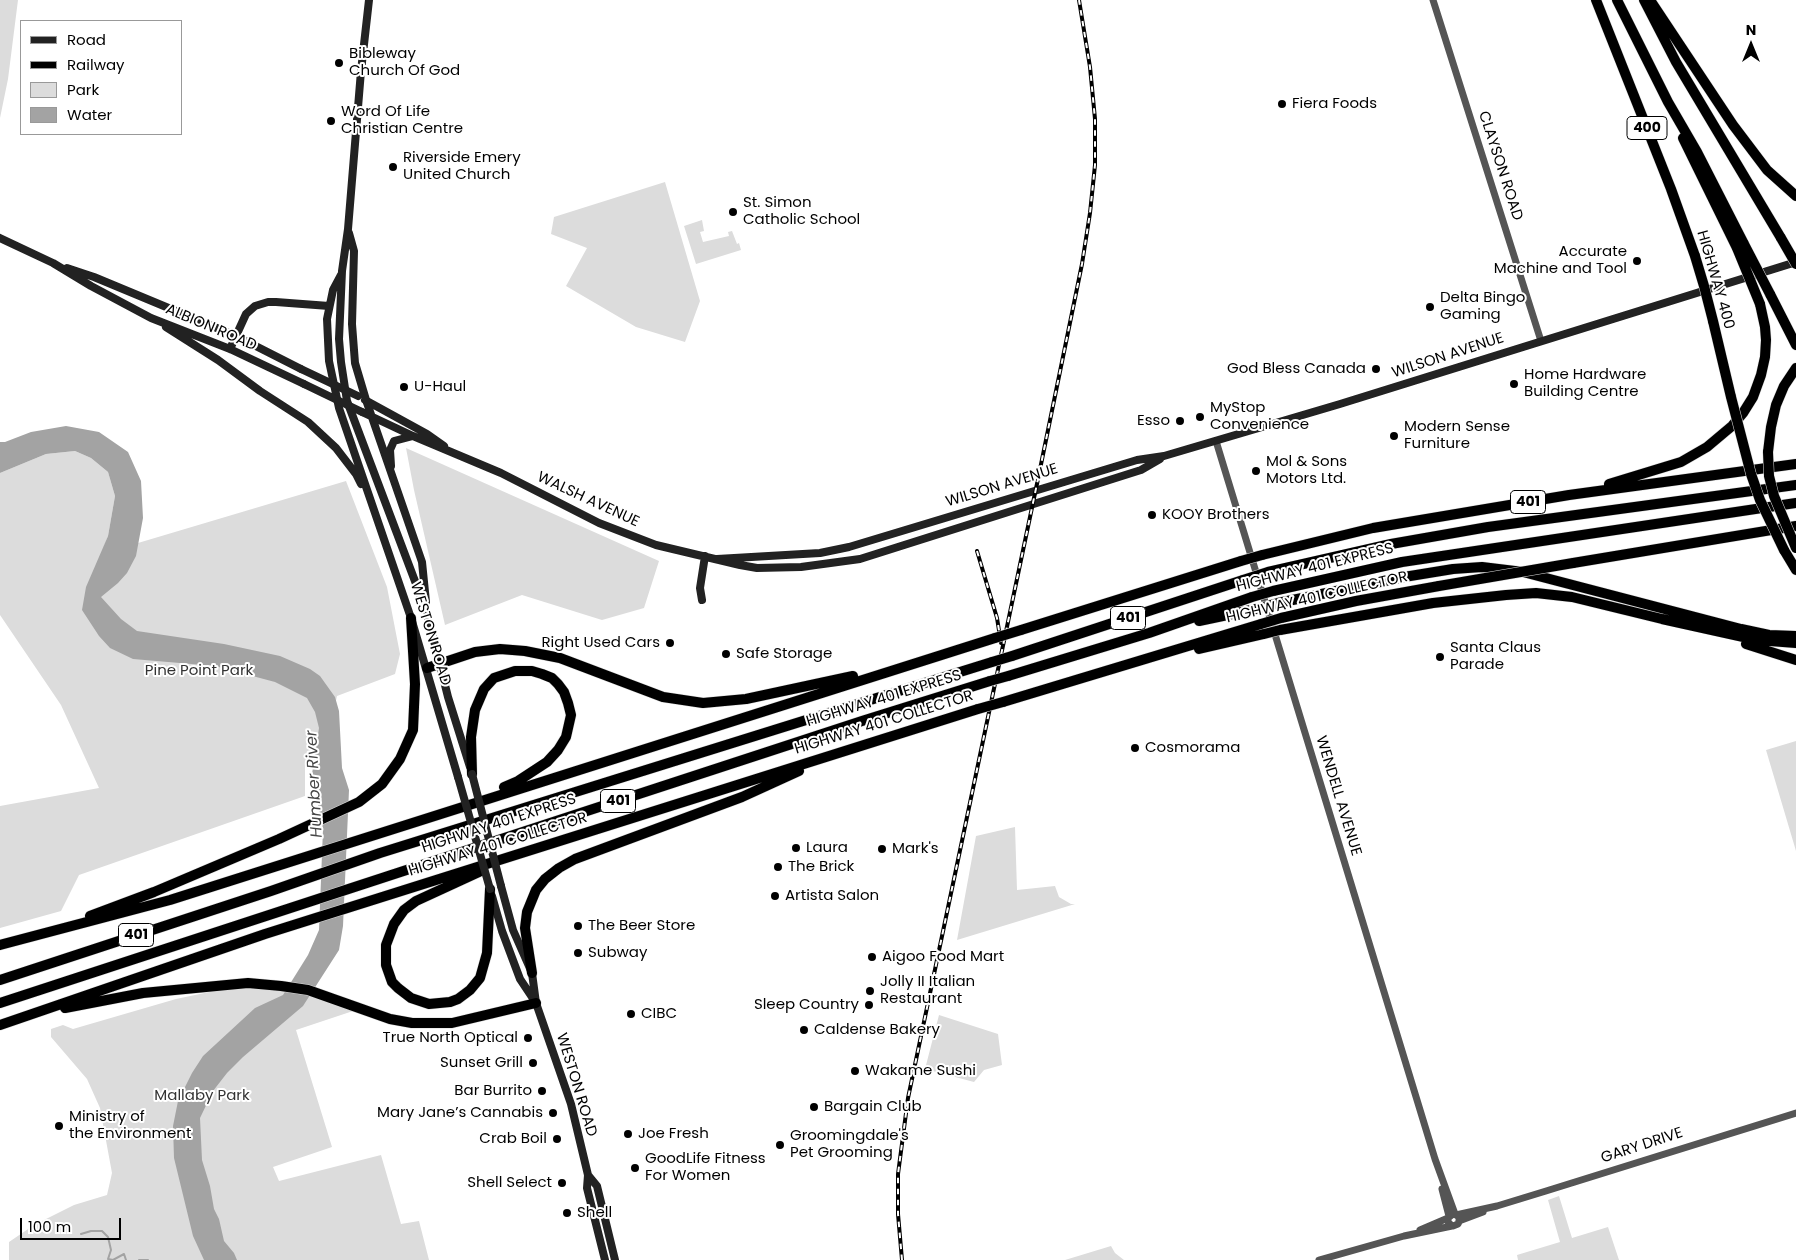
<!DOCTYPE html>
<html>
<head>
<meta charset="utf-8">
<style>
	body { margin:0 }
	#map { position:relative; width:1796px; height:1260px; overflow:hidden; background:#fff; font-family:Poppins,sans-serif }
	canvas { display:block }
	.legend { position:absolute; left:20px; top:20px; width:162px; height:115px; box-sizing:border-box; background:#fff; border:1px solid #999; margin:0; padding:6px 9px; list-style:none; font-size:15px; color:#000 }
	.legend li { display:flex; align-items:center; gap:10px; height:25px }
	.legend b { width:25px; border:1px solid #999 }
	.north { position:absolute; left:1726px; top:20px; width:50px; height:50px; -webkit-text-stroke:4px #fff; paint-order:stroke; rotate:0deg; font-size:14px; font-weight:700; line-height:20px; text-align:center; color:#000 }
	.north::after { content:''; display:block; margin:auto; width:18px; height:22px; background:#000; clip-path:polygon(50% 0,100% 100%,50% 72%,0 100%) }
	.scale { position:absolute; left:20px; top:1218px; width:101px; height:22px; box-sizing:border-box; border:2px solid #000; border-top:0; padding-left:6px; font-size:15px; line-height:18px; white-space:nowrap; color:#000; -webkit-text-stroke:4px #fff; paint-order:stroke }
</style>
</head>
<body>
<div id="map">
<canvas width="1796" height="1260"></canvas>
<ul class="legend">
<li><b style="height:6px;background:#222"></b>Road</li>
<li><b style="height:6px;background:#000"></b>Railway</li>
<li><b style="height:14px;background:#dcdcdc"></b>Park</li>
<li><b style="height:14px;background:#a3a3a3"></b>Water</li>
</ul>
<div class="north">N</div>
<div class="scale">100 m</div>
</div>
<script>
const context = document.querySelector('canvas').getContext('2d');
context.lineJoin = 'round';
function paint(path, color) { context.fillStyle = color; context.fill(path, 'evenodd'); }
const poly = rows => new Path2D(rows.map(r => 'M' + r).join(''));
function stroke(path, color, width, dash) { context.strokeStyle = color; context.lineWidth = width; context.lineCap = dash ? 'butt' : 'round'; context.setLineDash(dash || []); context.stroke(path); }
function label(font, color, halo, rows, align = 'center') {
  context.font = font + ' Poppins,sans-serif'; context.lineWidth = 4; context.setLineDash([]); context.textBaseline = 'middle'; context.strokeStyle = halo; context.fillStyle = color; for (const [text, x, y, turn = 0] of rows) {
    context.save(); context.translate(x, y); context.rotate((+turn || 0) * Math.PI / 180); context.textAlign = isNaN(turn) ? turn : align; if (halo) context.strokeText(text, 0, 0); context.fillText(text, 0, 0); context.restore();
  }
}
paint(poly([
	[0,0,18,0,8,79,0,118],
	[665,182,700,301,685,342,636,327,566,286,587,248,551,234,554,217],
	[702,220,704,231,700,232,703,242,729,236,728,232,732,231,737,244,739,243,741,250,696,264,684,226],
	[406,448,659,561,644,608,602,620,522,595,445,625,414,490],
	[75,451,91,458,108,472,115,496,108,536,102,552,138,543,346,481,387,587,400,654,395,674,337,696,324,758,305,767,305,796,79,875,61,911,0,928,0,806,99,788,61,705,0,615,0,473,46,454],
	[1796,741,1796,851,1766,750],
	[1015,827,1017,890,1055,886,1059,897,1071,904,1075,904,957,940,976,836],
	[281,986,333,995,353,1011,296,1030,332,1147,273,1167,279,1181,381,1155,401,1224,419,1221,429,1260,9,1260,9,1242,34,1225,74,1205,107,1195,112,1173,100,1108,87,1079,51,1037,51,1029,63,1025,73,1029,176,999,233,987],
	[939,1015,998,1034,1002,1065,984,1070,974,1082,925,1069],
	[1559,1196,1572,1238,1608,1227,1619,1260,1518,1260,1517,1255,1560,1242,1548,1200],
	[1111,1246,1115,1253,1124,1260,1065,1260]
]), '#dcdcdc');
paint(poly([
	[66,426,99,432,128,452,141,481,143,518,136,556,127,573,118,583,101,597,121,619,137,631,224,644,280,656,310,669,320,676,335,697,339,711,342,768,349,790,343,926,339,950,303,1006,243,1057,227,1073,213,1091,200,1118,202,1160,210,1186,214,1209,219,1219,224,1241,234,1253,237,1260,204,1260,193,1236,174,1158,173,1126,178,1101,192,1073,203,1056,255,1008,283,995,308,955,319,930,323,829,312,774,319,728,315,712,307,698,275,682,215,666,133,659,110,648,99,636,82,610,86,587,108,536,115,496,108,472,91,458,75,451,46,454,0,473,0,442,5,442,31,432]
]), '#a3a3a3');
stroke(poly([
	[81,1234,91,1231,102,1231,108,1237,111,1250,108,1259,113,1260],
	[113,1260,124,1254,126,1260],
	[139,1260,148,1260]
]), '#a3a3a3', 2);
const motorway = poly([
	[1596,0,1671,189,1695,256],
	[1617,0,1668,102,1697,152,1744,244],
	[1644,0,1676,62,1781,238],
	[1650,0,1733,125,1767,170,1796,196],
	[1683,138,1737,248],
	[1770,294,1796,345],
	[1713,321,1731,397],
	[1768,452,1771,427,1776,405,1784,386,1796,368],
	[1609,484,1681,462,1707,447,1732,426,1743,413,1753,397,1761,375,1765,357,1766,340,1765,327,1760,304],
	[1784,550,1796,570],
	[1262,555,1373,528,1569,495,1796,464],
	[1573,563,1796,526],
	[1268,572,1391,544,1488,527,1796,485],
	[1273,591,1402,562,1796,503],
	[1278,603,1404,577,1453,569,1482,567,1523,572,1741,629,1769,635,1796,636],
	[1281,618,1356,601,1439,586],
	[1199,621,1256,609],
	[1021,630,1241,561],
	[1280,630,1433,603,1506,595,1536,593,1572,597,1662,619,1757,640,1796,643],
	[1746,644,1796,660],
	[1199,649,1264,634],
	[1012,656,1243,580],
	[427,668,475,652,500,649,525,651,560,658,663,697,703,703,746,699,853,676],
	[1008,676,1149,633,1252,597],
	[1003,702,1261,624],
	[472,774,471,737,475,710,484,689,494,678,515,671,532,671,542,674,552,678,558,684,564,692,568,703,571,715,566,737,558,750,547,762,518,781,504,787],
	[479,872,416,901,404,910,394,924,386,945,386,965,392,982,398,988,411,998,429,1004,450,1002,458,999,470,990,480,978,487,953,490,889],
	[90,916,154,892,279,839,359,802,382,784,400,759,413,730,415,684,411,618],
	[0,945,170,900,995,638],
	[532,973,525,928,527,912,536,890,545,879,559,868,575,859,742,797,799,771],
	[0,980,271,891,380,853,992,662],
	[0,1003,862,721,990,681],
	[65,1008,143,993,248,983,281,986,308,990,390,1019,412,1023,452,1023,536,1003],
	[0,1025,265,934,978,709]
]);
stroke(motorway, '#dbdbdb', 11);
stroke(poly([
	[1433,0,1541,341],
	[1216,441,1435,1159,1455,1214],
	[1442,1189,1449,1216],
	[1456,1215,1497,1206,1546,1191,1796,1113],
	[1459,1221,1483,1212],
	[1420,1230,1448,1218],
	[1319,1260,1404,1236,1452,1226,1448,1222,1448,1218,1453,1214,1457,1215,1460,1220,1458,1224,1453,1226]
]), '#555', 7);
stroke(poly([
	[369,0,361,71,348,229,342,271,339,339,341,362,347,401,427,613,448,697,470,767],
	[349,233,354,251,352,324,355,363,366,400,422,562,426,602],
	[0,238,53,263,91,286,151,318,230,349,304,384],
	[67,268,94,277,236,336,301,369],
	[341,275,333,290,327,319,329,361,339,408,411,618,458,777],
	[166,327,218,360,260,391,308,422,336,448,356,474,361,484],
	[230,349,246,314,255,306,268,302,276,302,329,306],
	[365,400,427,434,444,446],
	[362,412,413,436,501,473,599,523,656,545,740,565,757,568,801,567,860,559,1141,470,1160,459],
	[391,466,390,450,394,441,413,436],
	[717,559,820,553,849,547,1137,460,1164,456,1340,404,1796,262],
	[702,600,700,588,705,556],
	[501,886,513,930,532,973,536,1003,571,1104,588,1175,587,1188,605,1260],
	[492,896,502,931,520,979,534,1000],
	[588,1175,597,1186,615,1260]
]), '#222', 8);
stroke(motorway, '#000', 10);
const rail = poly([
	[977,551,997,618,1001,643],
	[902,1260,898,1214,898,1174,908,1098,1038,479,1082,264,1090,213,1095,165,1095,119,1090,67,1079,0]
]);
stroke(rail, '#000', 4);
stroke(rail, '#fff', 2, [5.5]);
const motorwayBridge = poly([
	[1781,238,1796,264],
	[1744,244,1770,294],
	[1737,248,1760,304],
	[1695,256,1704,286,1713,321],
	[1731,397,1751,474,1760,500,1784,550],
	[1768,452,1769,476,1774,496,1796,548],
	[1241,561,1262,555],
	[1243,580,1268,572],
	[1439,586,1573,563],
	[1252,597,1273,591],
	[1256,609,1278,603],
	[1261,624,1281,618],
	[1264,634,1280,630],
	[995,638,1021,630],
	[992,662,1012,656],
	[990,681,1008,676],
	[978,709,1003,702]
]);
stroke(motorwayBridge, '#dbdbdb', 11, []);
stroke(poly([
	[301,369,358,396],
	[304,384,362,412],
	[472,774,501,886],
	[458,777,490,889]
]), '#222', 8);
stroke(motorwayBridge, '#000', 10);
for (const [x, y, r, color] of [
	[339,63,5,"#000"],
	[1282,104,5,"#000"],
	[331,121,5,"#000"],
	[393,167,5,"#000"],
	[733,212,5,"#000"],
	[1637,261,5,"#000"],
	[1430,307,5,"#000"],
	[1376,369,5,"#000"],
	[1514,384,5,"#000"],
	[404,387,5,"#000"],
	[1200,417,5,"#000"],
	[1180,421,5,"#000"],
	[1394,436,5,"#000"],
	[1256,471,5,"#000"],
	[1152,515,5,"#000"],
	[670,643,5,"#000"],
	[726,654,5,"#000"],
	[1440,657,5,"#000"],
	[1135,748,5,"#000"],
	[796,848,5,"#000"],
	[882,849,5,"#000"],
	[778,867,5,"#000"],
	[775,896,5,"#000"],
	[578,926,5,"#000"],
	[578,953,5,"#000"],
	[872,957,5,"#000"],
	[870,991,5,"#000"],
	[869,1005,5,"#000"],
	[631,1014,5,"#000"],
	[804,1030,5,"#000"],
	[528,1038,5,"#000"],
	[533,1063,5,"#000"],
	[855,1071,5,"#000"],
	[542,1091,5,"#000"],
	[814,1107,5,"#000"],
	[553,1113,5,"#000"],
	[59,1126,5,"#000"],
	[628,1134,5,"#000"],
	[557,1139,5,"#000"],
	[780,1145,5,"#000"],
	[635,1168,5,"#000"],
	[562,1183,5,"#000"],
	[567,1213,5,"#000"]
]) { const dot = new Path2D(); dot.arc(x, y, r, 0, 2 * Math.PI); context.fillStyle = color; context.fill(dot); stroke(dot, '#fff', 2); }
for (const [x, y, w] of [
	[1647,128,40],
	[1528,502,35],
	[1128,618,35],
	[618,801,35],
	[136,935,35]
]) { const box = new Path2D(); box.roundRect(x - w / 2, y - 11.5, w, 23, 4); context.fillStyle = '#fff'; context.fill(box); stroke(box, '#000', 1); }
label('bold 14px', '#000', null, [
	["400",1647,128],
	["401",1528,502],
	["401",1128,618],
	["401",618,801],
	["401",136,935]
]);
label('15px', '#000', '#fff', [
	["Bibleway",349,54],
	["Church Of God",349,71],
	["Fiera Foods",1292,104],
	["Word Of Life",341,112],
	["Christian Centre",341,129],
	["Riverside Emery",403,158],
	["United Church",403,175],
	["St. Simon",743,203],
	["Catholic School",743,220],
	["Accurate",1627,252,"right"],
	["Machine and Tool",1627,269,"right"],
	["Delta Bingo",1440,298],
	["Gaming",1440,315],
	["God Bless Canada",1366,369,"right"],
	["Home Hardware",1524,375],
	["Building Centre",1524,392],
	["U-Haul",414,387],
	["MyStop",1210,408],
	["Convenience",1210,425],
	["Esso",1170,421,"right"],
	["Modern Sense",1404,427],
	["Furniture",1404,444],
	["Mol & Sons",1266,462],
	["Motors Ltd.",1266,479],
	["KOOY Brothers",1162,515],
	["Right Used Cars",660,643,"right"],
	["Santa Claus",1450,648],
	["Parade",1450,665],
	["Safe Storage",736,654],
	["Cosmorama",1145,748],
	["Laura",806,848],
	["Mark's",892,849],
	["The Brick",788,867],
	["Artista Salon",785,896],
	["The Beer Store",588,926],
	["Subway",588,953],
	["Aigoo Food Mart",882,957],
	["Jolly II Italian",880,982],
	["Restaurant",880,999],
	["Sleep Country",859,1005,"right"],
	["CIBC",641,1014],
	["Caldense Bakery",814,1030],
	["True North Optical",518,1038,"right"],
	["Sunset Grill",523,1063,"right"],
	["Wakame Sushi",865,1071],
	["Bar Burrito",532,1091,"right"],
	["Bargain Club",824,1107],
	["Mary Jane’s Cannabis",543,1113,"right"],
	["Ministry of",69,1117],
	["the Environment",69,1134],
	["Joe Fresh",638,1134],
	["Groomingdale's",790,1136],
	["Pet Grooming",790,1153],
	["Crab Boil",547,1139,"right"],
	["GoodLife Fitness",645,1159],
	["For Women",645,1176],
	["Shell Select",552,1183,"right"],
	["Shell",577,1213]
], 'left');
label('15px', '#000', '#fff', [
	["CLAYSON ROAD",1500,166,72],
	["HIGHWAY 400",1715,280,74],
	["ALBION ROAD",211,328,23],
	["WILSON AVENUE",1448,356,-18],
	["WILSON AVENUE",1002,486,-17],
	["WALSH AVENUE",588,500,25],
	["HIGHWAY 401 EXPRESS",1315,568,-14],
	["HIGHWAY 401 COLLECTOR",1317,598,-13],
	["WESTON ROAD",430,634,73],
	["HIGHWAY 401 EXPRESS",884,699,-17],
	["HIGHWAY 401 COLLECTOR",884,723,-17],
	["WENDELL AVENUE",1338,796,73],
	["HIGHWAY 401 EXPRESS",499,824,-18],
	["HIGHWAY 401 COLLECTOR",498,845,-17],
	["WESTON ROAD",576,1085,73],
	["GARY DRIVE",1642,1146,-18]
]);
label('15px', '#333', '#fff', [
	["Pine Point Park",199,671],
	["Mallaby Park",202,1096]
]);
label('italic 16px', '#444', '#fff', [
	["Humber River",315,784,-93]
]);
</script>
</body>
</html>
